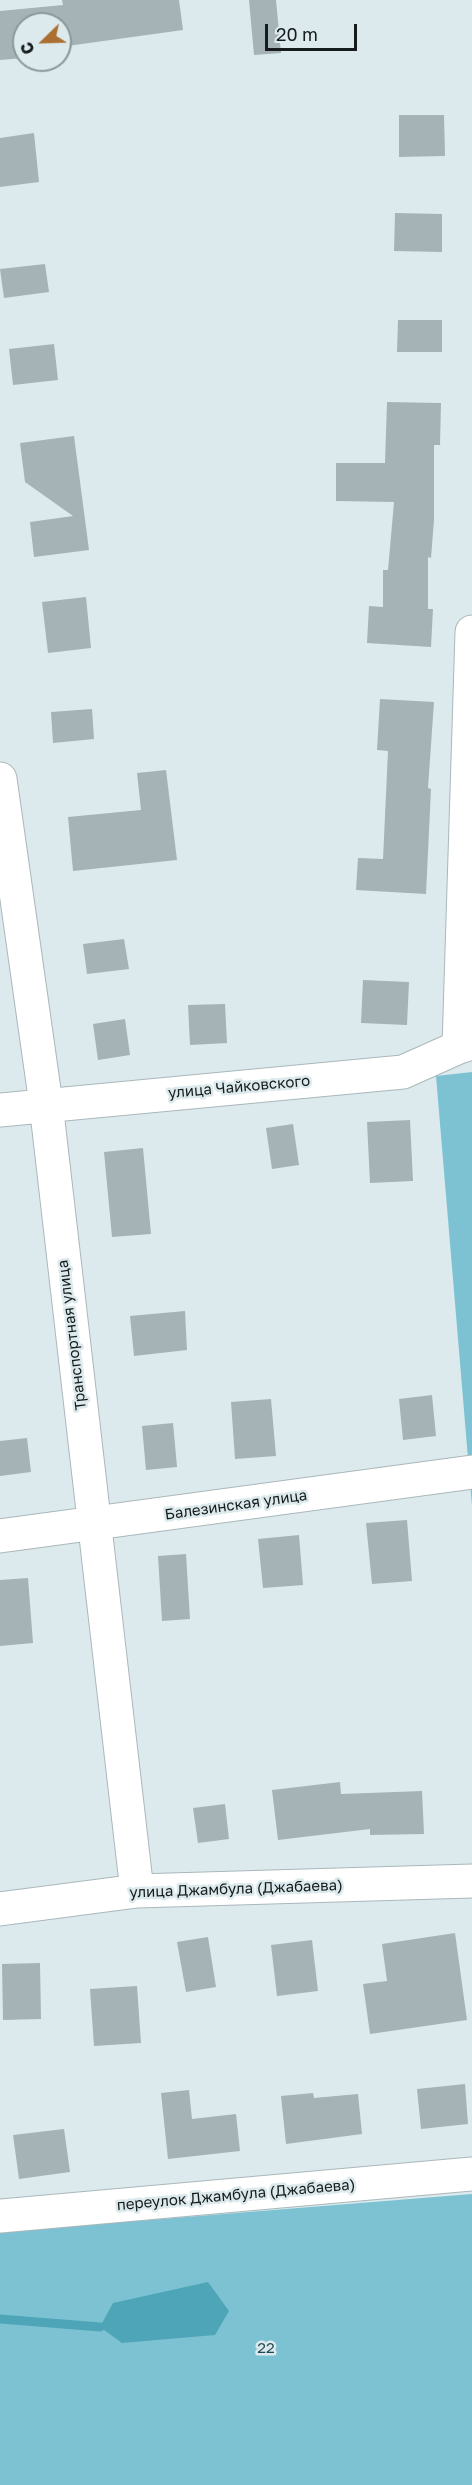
<!DOCTYPE html>
<html>
<head>
<meta charset="utf-8">
<style>
	body { margin:0 }
	#map { position:relative; width:472px; height:2485px; overflow:hidden; background:#dceaed; font-family:"Golos Text",sans-serif }
	canvas { display:block }
	.north { position:absolute; left:12px; top:12px; width:60px; height:60px; box-sizing:border-box; background:#dceaed; border:2px solid #8d9799; border-radius:50%; rotate:247deg; font-size:16px; font-weight:700; line-height:24px; text-align:center; color:#161b1c }
	.north::after { content:''; display:block; margin:auto; width:21px; height:27px; background:#ab6f31; clip-path:polygon(50% 0,100% 100%,50% 72%,0 100%) }
	.scale { position:absolute; left:265px; top:24px; width:92px; height:27px; box-sizing:border-box; border:3px solid #161b1c; border-top:0; padding-left:8px; font-size:18px; line-height:21px; white-space:nowrap; color:#161b1c; -webkit-text-stroke:4px #dceaed; paint-order:stroke }
</style>
</head>
<body>
<div id="map">
<canvas width="472" height="2485"></canvas>
<div class="north">С</div>
<div class="scale">20 m</div>
</div>
<script>
const context = document.querySelector('canvas').getContext('2d');
context.lineJoin = 'round';
function paint(path, color) { context.fillStyle = color; context.fill(path, 'evenodd'); }
const poly = rows => new Path2D(rows.map(r => 'M' + r).join(''));
function stroke(path, color, width, dash) { context.strokeStyle = color; context.lineWidth = width; context.lineCap = dash ? 'butt' : 'round'; context.setLineDash(dash || []); context.stroke(path); }
function label(font, color, halo, rows, align = 'center') {
  context.font = font + ' "Golos Text",sans-serif'; context.lineWidth = 5; context.setLineDash([]); context.textBaseline = 'middle'; context.strokeStyle = halo; context.fillStyle = color; for (const [text, x, y, turn = 0] of rows) {
    context.save(); context.translate(x, y); context.rotate((+turn || 0) * Math.PI / 180); context.textAlign = isNaN(turn) ? turn : align; if (halo) context.strokeText(text, 0, 0); context.fillText(text, 0, 0); context.restore();
  }
}
paint(poly([
	[472,1072,472,1506,436,1076],
	[472,2194,472,2485,0,2485,0,2232]
]), '#7dc2d2');
paint(poly([
	[208,2282,229,2311,215,2335,122,2343,100,2327,113,2303]
]), '#4fa5b8');
stroke(poly([
	[0,2319,100,2327]
]), '#4fa5b8', 9);
paint(poly([
	[62,0,179,0,183,30,60,47,60,24,24,24,24,58,0,60,0,11,63,5],
	[249,0,276,0,281,53,254,55],
	[399,115,444,115,445,156,399,157],
	[34,133,39,182,0,187,0,138],
	[395,213,442,214,442,252,394,251],
	[45,264,49,292,4,298,0,269],
	[398,320,442,320,442,352,397,352],
	[54,344,58,380,13,385,9,349],
	[387,402,441,403,440,445,434,445,434,520,431,558,428,557,428,609,433,609,431,647,367,643,369,606,383,607,383,570,388,570,394,502,336,501,336,463,385,463],
	[74,436,89,550,34,557,30,522,73,516,25,482,20,443],
	[86,597,91,648,48,653,42,602],
	[380,699,434,702,428,788,431,789,426,894,356,890,358,858,383,859,388,751,377,750],
	[92,709,94,739,53,743,51,712],
	[166,770,177,860,73,871,68,817,141,810,137,773],
	[124,939,129,969,87,974,83,944],
	[363,980,409,982,407,1025,361,1023],
	[225,1004,227,1043,190,1045,188,1005],
	[125,1019,130,1055,98,1060,93,1024],
	[410,1120,413,1181,370,1183,367,1122],
	[293,1124,299,1165,272,1169,266,1128],
	[143,1148,151,1234,112,1237,104,1152],
	[185,1311,187,1350,134,1356,130,1316],
	[432,1395,436,1436,403,1440,399,1399],
	[271,1399,276,1456,235,1459,231,1402],
	[173,1423,177,1467,146,1470,142,1426],
	[27,1438,31,1472,0,1476,0,1441],
	[407,1520,412,1581,372,1584,366,1523],
	[299,1535,303,1585,263,1588,258,1539],
	[186,1554,190,1619,162,1621,158,1556],
	[28,1578,33,1643,0,1646,0,1580],
	[340,1782,341,1794,422,1791,424,1834,370,1835,370,1829,278,1840,272,1790],
	[225,1804,229,1839,198,1843,193,1808],
	[455,1933,467,2020,370,2034,363,1984,387,1981,382,1944],
	[208,1937,216,1987,186,1992,177,1942],
	[312,1940,318,1991,277,1996,271,1945],
	[40,1963,41,2019,3,2020,2,1964],
	[137,1986,141,2043,94,2046,90,1989],
	[465,2084,468,2124,421,2129,417,2089],
	[189,2090,192,2119,236,2114,240,2151,168,2159,161,2093],
	[313,2093,314,2098,358,2094,362,2134,286,2144,281,2096],
	[64,2129,70,2172,19,2179,13,2135]
]), '#a5b3b6');
const minor = poly([
	[0,779,46,1104,137,1891],
	[459,1047,472,632],
	[0,1110,403,1072,459,1047,472,1043],
	[0,1536,472,1472],
	[0,1909,137,1891,472,1881],
	[0,2216,472,2174]
]);
stroke(minor, '#aab7bb', 35);
stroke(minor, '#fff', 33);
label('15px', '#161b1c', '#dceaed', [
	["улица Чайковского",239,1087,-5],
	["Транспортная улица",72,1335,-97],
	["Балезинская улица",236,1505,-8],
	["улица Джамбула (Джабаева)",236,1889,-2],
	["переулок Джамбула (Джабаева)",236,2195,-5]
]);
label('15px', '#1f474f', '#dceaed', [
	["22",266,2348]
]);
</script>
</body>
</html>
